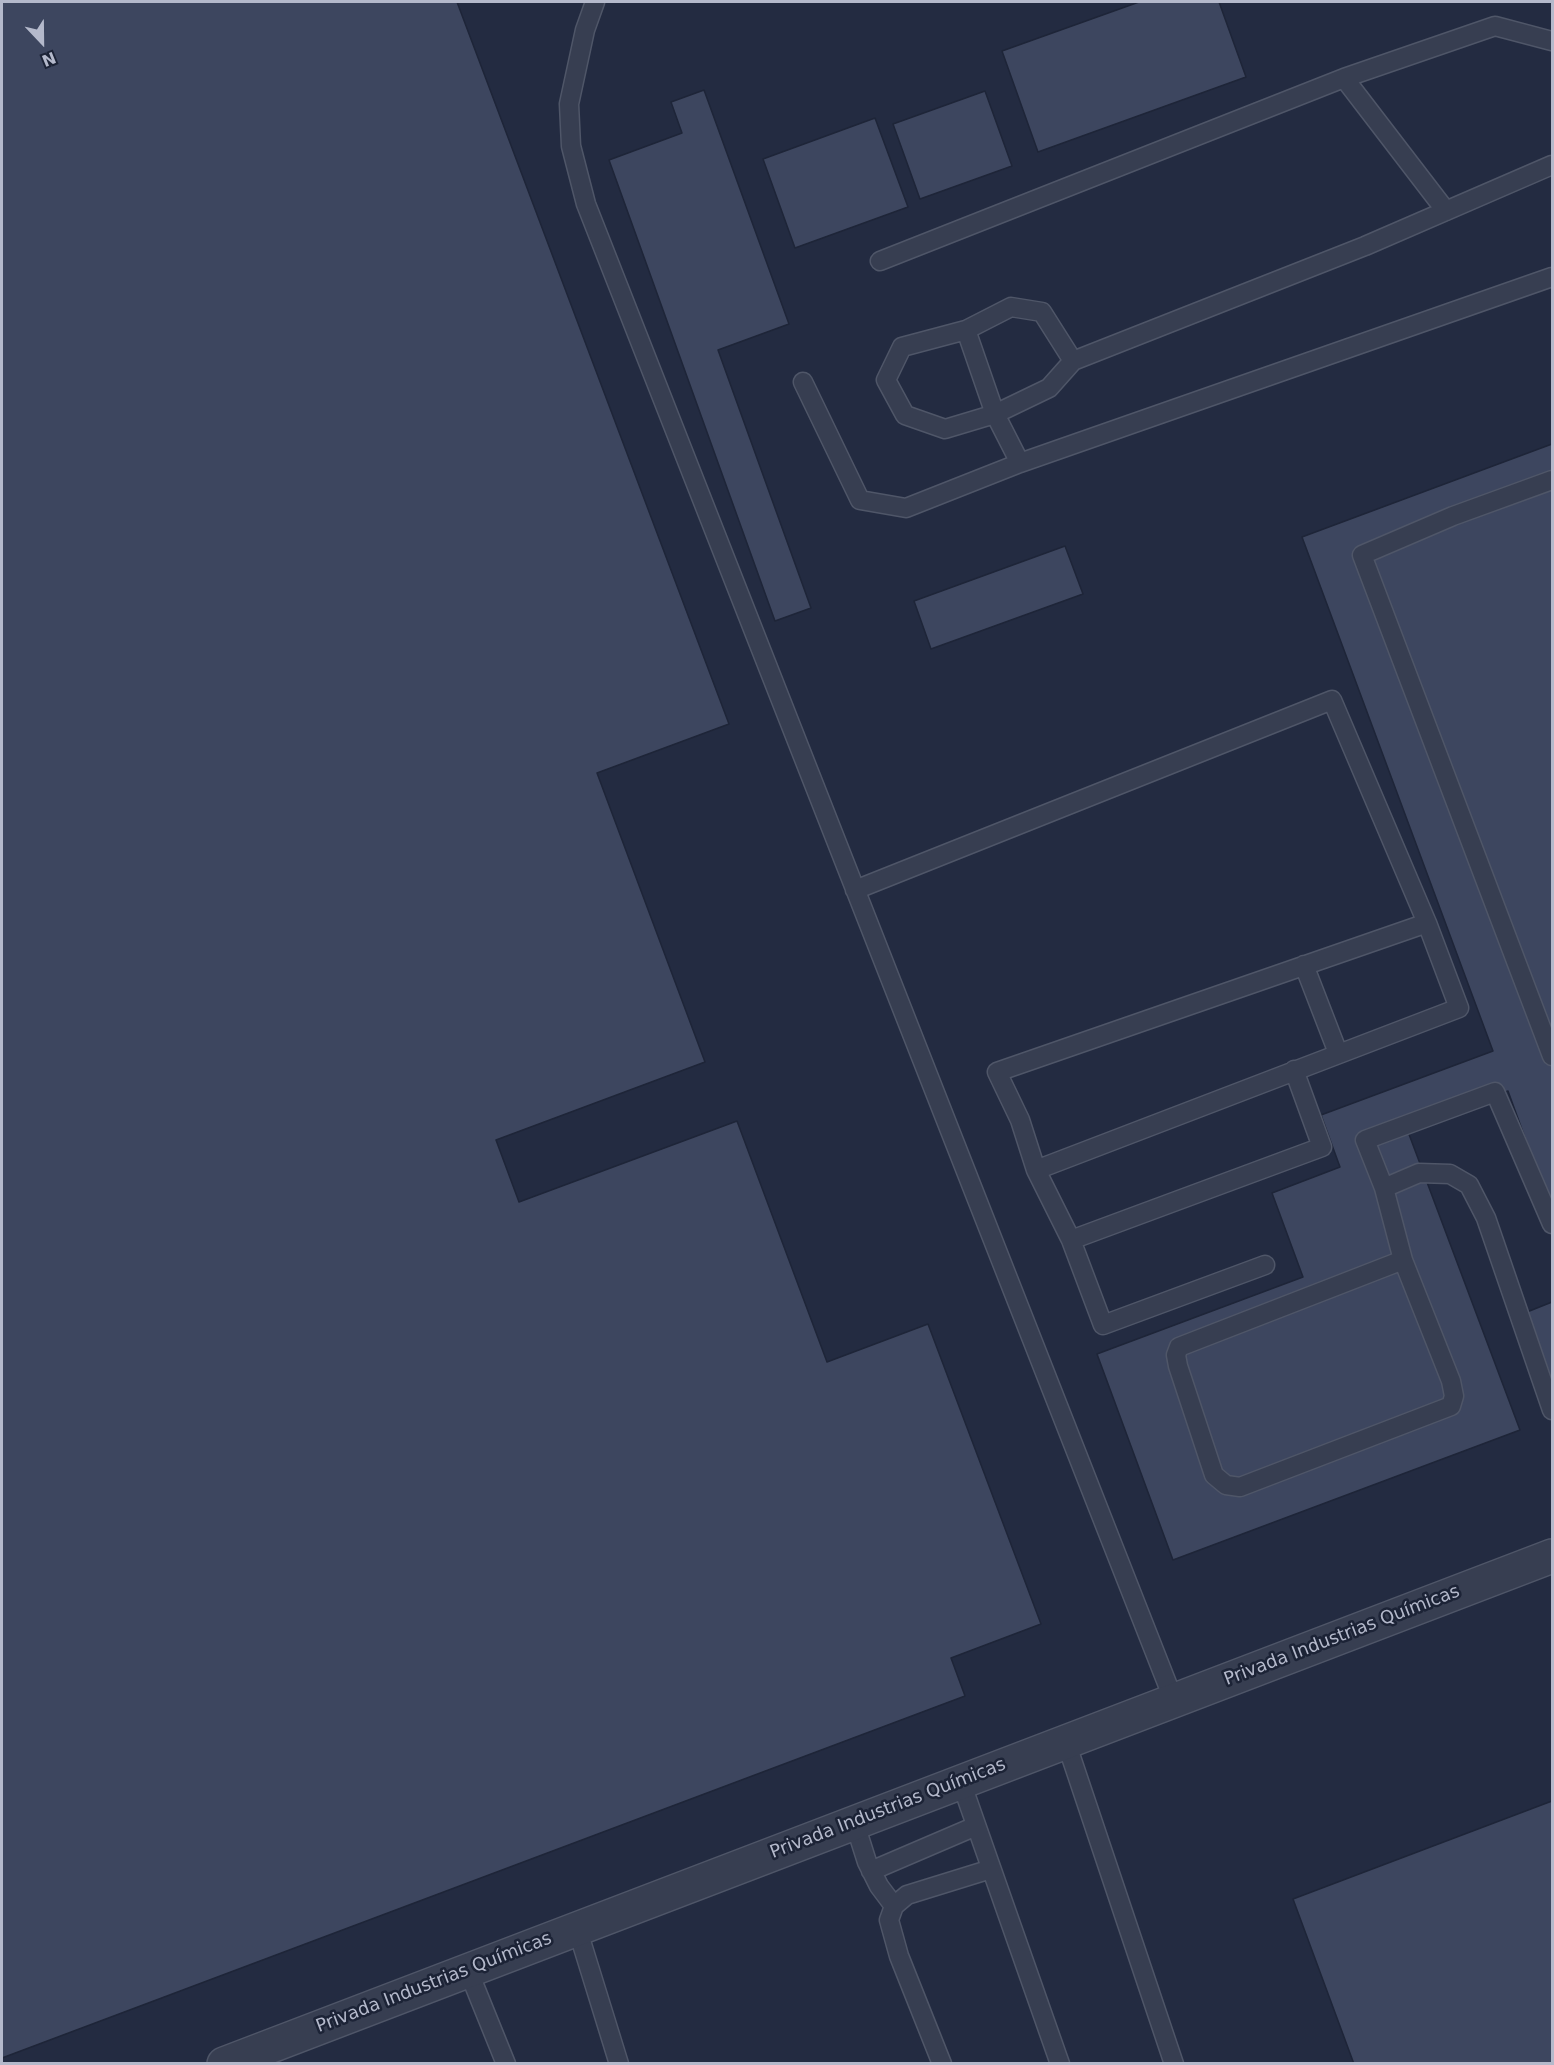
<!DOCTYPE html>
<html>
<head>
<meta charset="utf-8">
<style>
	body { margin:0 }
	#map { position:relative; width:1554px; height:2065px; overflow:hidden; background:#232b41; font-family:"DejaVu Sans",sans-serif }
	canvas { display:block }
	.frame { position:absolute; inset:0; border:3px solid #b4b9cb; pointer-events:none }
	.north { position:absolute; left:12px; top:12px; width:60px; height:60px; -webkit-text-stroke:4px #1c2336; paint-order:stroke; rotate:158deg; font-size:16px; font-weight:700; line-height:24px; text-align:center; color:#b4b9cb }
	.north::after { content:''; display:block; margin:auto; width:21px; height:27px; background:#b4b9cb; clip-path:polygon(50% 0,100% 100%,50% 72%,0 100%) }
</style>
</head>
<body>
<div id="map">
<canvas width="1554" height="2065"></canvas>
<div class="frame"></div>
<div class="north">N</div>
</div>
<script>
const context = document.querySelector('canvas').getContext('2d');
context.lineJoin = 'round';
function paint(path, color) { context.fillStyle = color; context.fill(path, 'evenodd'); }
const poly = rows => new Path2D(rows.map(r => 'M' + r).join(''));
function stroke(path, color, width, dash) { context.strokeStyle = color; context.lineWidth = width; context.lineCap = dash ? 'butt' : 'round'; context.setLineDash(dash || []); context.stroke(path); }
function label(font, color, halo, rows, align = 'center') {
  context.font = font + ' "DejaVu Sans",sans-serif'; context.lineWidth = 5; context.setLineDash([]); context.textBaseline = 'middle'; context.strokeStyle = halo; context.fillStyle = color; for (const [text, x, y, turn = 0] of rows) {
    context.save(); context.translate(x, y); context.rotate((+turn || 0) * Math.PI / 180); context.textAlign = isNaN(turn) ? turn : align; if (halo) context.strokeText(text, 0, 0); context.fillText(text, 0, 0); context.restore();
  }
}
const building = poly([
	[2,2,457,2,729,724,597,773,705,1062,496,1140,519,1202,737,1121,827,1362,928,1324,1041,1624,951,1658,965,1696,2,2058,2,2],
	[1139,2,1219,2,1246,77,1038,152,1002,51,1139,2],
	[704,90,789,324,718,350,811,608,775,621,609,160,682,133,671,102,704,90],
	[985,91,1012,166,920,199,893,124,985,91],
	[875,118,908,207,795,248,763,159,875,118],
	[1552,444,1552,1212,1508,1091,1407,1129,1520,1430,1173,1560,1097,1354,1303,1277,1272,1193,1340,1167,1321,1115,1493,1051,1302,537,1552,444],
	[1065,546,1083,594,931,649,914,601,1065,546],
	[1552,1302,1552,1381,1527,1312,1552,1302],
	[1552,1801,1552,2064,1354,2064,1293,1899,1552,1801]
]);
paint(building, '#3d465f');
stroke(building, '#1e2538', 1.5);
const lane = poly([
	[595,2,585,30,569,104,571,146,586,204,1174,1701],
	[1344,78,1446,211],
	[880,261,1344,78,1495,26,1552,41],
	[966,330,995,414,1020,463],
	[1073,361,1042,312,1011,307,966,330,902,347,886,380,905,415,945,429,995,414,1049,388,1073,361,1365,246,1552,165],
	[803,382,860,500,906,508,1020,463,1552,277],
	[1552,480,1453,516,1362,555,1552,1056],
	[855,890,1332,700,1427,923,1459,1008,1036,1170,1020,1120,997,1072,1427,923],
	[1304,965,1338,1053],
	[1036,1170,1071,1240,1103,1325,1265,1265],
	[1384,1188,1365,1140,1495,1092,1552,1224],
	[1071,1240,1322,1147,1294,1070],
	[1403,1260,1179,1347,1176,1355,1178,1366,1214,1475,1226,1485,1240,1487,1451,1406,1454,1396,1451,1381,1403,1260,1384,1188,1419,1173,1450,1174,1469,1185,1486,1218,1552,1410],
	[1066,1742,1174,2064],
	[961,1782,1060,2064],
	[854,1821,867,1862,879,1886,894,1906],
	[871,1871,976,1826],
	[577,1928,619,2064],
	[468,1970,506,2064],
	[942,2064,899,1956,889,1920,894,1906,907,1895,991,1869]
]);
const street = poly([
	[224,2064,1552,1556]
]);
stroke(lane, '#4f5668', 21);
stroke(street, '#4f5668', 36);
stroke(lane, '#373e51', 18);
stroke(street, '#373e51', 33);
label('18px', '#b4b9cb', '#1c2336', [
	["Privada Industrias Químicas",1342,1636,-21],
	["Privada Industrias Químicas",888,1809,-21],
	["Privada Industrias Químicas",434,1983,-21]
]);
</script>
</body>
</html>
